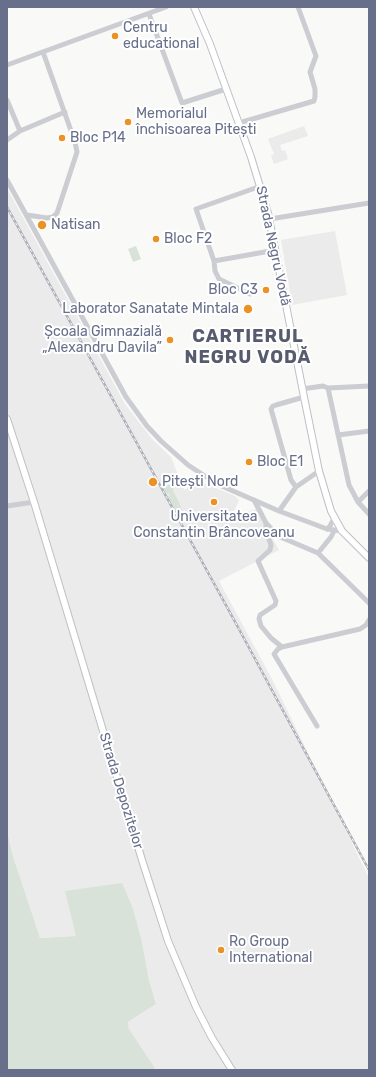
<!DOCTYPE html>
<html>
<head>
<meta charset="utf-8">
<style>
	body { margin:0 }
	#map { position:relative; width:376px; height:1077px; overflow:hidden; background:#f9faf7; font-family:Rubik,sans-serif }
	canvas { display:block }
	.frame { position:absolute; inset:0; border:8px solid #676f8a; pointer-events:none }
</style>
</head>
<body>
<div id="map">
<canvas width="376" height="1077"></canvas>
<div class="frame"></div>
</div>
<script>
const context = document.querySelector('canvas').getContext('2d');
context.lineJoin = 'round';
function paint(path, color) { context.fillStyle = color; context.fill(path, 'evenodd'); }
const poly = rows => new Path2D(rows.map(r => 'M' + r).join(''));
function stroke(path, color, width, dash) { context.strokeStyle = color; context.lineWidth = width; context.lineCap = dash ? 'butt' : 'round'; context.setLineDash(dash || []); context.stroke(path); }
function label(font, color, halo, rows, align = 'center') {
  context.font = font + ' Rubik,sans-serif'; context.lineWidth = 4; context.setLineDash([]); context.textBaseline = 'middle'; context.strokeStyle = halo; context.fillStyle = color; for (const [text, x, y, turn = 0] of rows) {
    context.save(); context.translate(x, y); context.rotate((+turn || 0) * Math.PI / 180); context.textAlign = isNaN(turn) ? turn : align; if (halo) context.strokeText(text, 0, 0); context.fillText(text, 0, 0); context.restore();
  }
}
paint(poly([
	[304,126,308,136,280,145,282,151,285,150,288,159,274,164,271,156,274,154,268,139],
	[7,188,125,404,153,440,171,457,184,490,199,481,235,496,239,500,232,516,237,516,256,509,279,550,219,581,272,679,369,878,369,1070,154,1070,155,1068,129,1029,128,1022,156,1004,149,980,142,942,76,936,40,938,12,853,7,830],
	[335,231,347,295,292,305,281,240]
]), '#eaebea');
paint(poly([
	[136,246,141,259,133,262,128,249],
	[179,480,181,484,173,487,173,491,178,500,186,520,181,520,178,516,168,497,170,494,166,493,163,488],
	[7,830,12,853,40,938,76,936,65,891,122,883,133,909,142,942,149,980,156,1004,128,1022,129,1029,155,1068,154,1070,7,1070]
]), '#d9e2d8');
const major = poly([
	[194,7,210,44,251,157,268,213,304,397,319,471,331,511,342,531,369,558],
	[7,419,34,502,142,860,168,941,196,1007,212,1038,232,1070]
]);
stroke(major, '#bec0c5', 8);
stroke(poly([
	[149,14,182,103,226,89],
	[7,65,166,7],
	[7,100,20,131,7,140],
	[239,123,314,101,315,97,315,89,310,72,316,56,298,7],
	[20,131,65,112],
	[7,180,126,397,147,426,161,441,188,465,217,484,279,511,327,529,342,531],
	[261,186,196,209,214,261,276,250],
	[27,215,47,218,53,217,57,213,77,152,75,142,43,52],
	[270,219,369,203],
	[214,261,215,271,219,279,250,294],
	[328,388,369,386],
	[302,389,323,386,328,388,349,485,358,502,369,514],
	[338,435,369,431],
	[296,487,291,480,271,409,273,406,276,405,304,397],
	[254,500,266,523,278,536,318,553,369,603],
	[358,502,369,491],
	[7,506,34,502],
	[279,511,296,487,319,471],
	[266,523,266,530,271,545,270,550,258,561,276,601,275,605,260,615,259,619,261,626,271,638,282,647],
	[327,529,330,526,334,518],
	[318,553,331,537,334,531],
	[317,726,274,654,278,649,282,647,360,629,366,625,369,620]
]), '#cccdd2', 5);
stroke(major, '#fff', 6);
const rail = poly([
	[7,207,233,618,369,870]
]);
stroke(rail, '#adafb8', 2.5);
stroke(rail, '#fff', 1, [3]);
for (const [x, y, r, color] of [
	[115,36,4,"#eb9226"],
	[128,122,4,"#eb9226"],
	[62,138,4,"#eb9226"],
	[42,225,5,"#eb9226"],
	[156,239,4,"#eb9226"],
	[266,290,4,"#eb9226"],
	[248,309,5,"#eb9226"],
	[170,340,4,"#eb9226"],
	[249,462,4,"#eb9226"],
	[153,482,5,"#eb9226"],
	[214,502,4,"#eb9226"],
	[221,950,4,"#eb9226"]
]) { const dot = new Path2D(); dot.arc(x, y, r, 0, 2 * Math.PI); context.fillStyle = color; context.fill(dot); stroke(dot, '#fff', 1.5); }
label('14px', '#676f8a', '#fff', [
	["Centru",123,28],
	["educational",123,44],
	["Memorialul",136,114],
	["închisoarea Pitești",136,130],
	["Bloc P14",70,138],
	["Natisan",51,225],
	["Bloc F2",164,239],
	["Bloc C3",258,290,"right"],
	["Laborator Sanatate Mintala",239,309,"right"],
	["Școala Gimnazială",162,332,"right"],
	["„Alexandru Davila”",162,348,"right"],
	["Bloc E1",257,462],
	["Pitești Nord",162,482],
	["Universitatea",214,517,"center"],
	["Constantin Brâncoveanu",214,533,"center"],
	["Ro Group",229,942],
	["International",229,958]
], 'left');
label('14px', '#676f8a', '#fff', [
	["Strada Negru Vodă",273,246,78],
	["Strada Depozitelor",121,791,73]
]);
context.letterSpacing = '1px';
label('bold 18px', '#565c6e', '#fff', [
	["CARTIERUL",248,337],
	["NEGRU VODĂ",248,358]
]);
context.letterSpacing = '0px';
</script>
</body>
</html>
